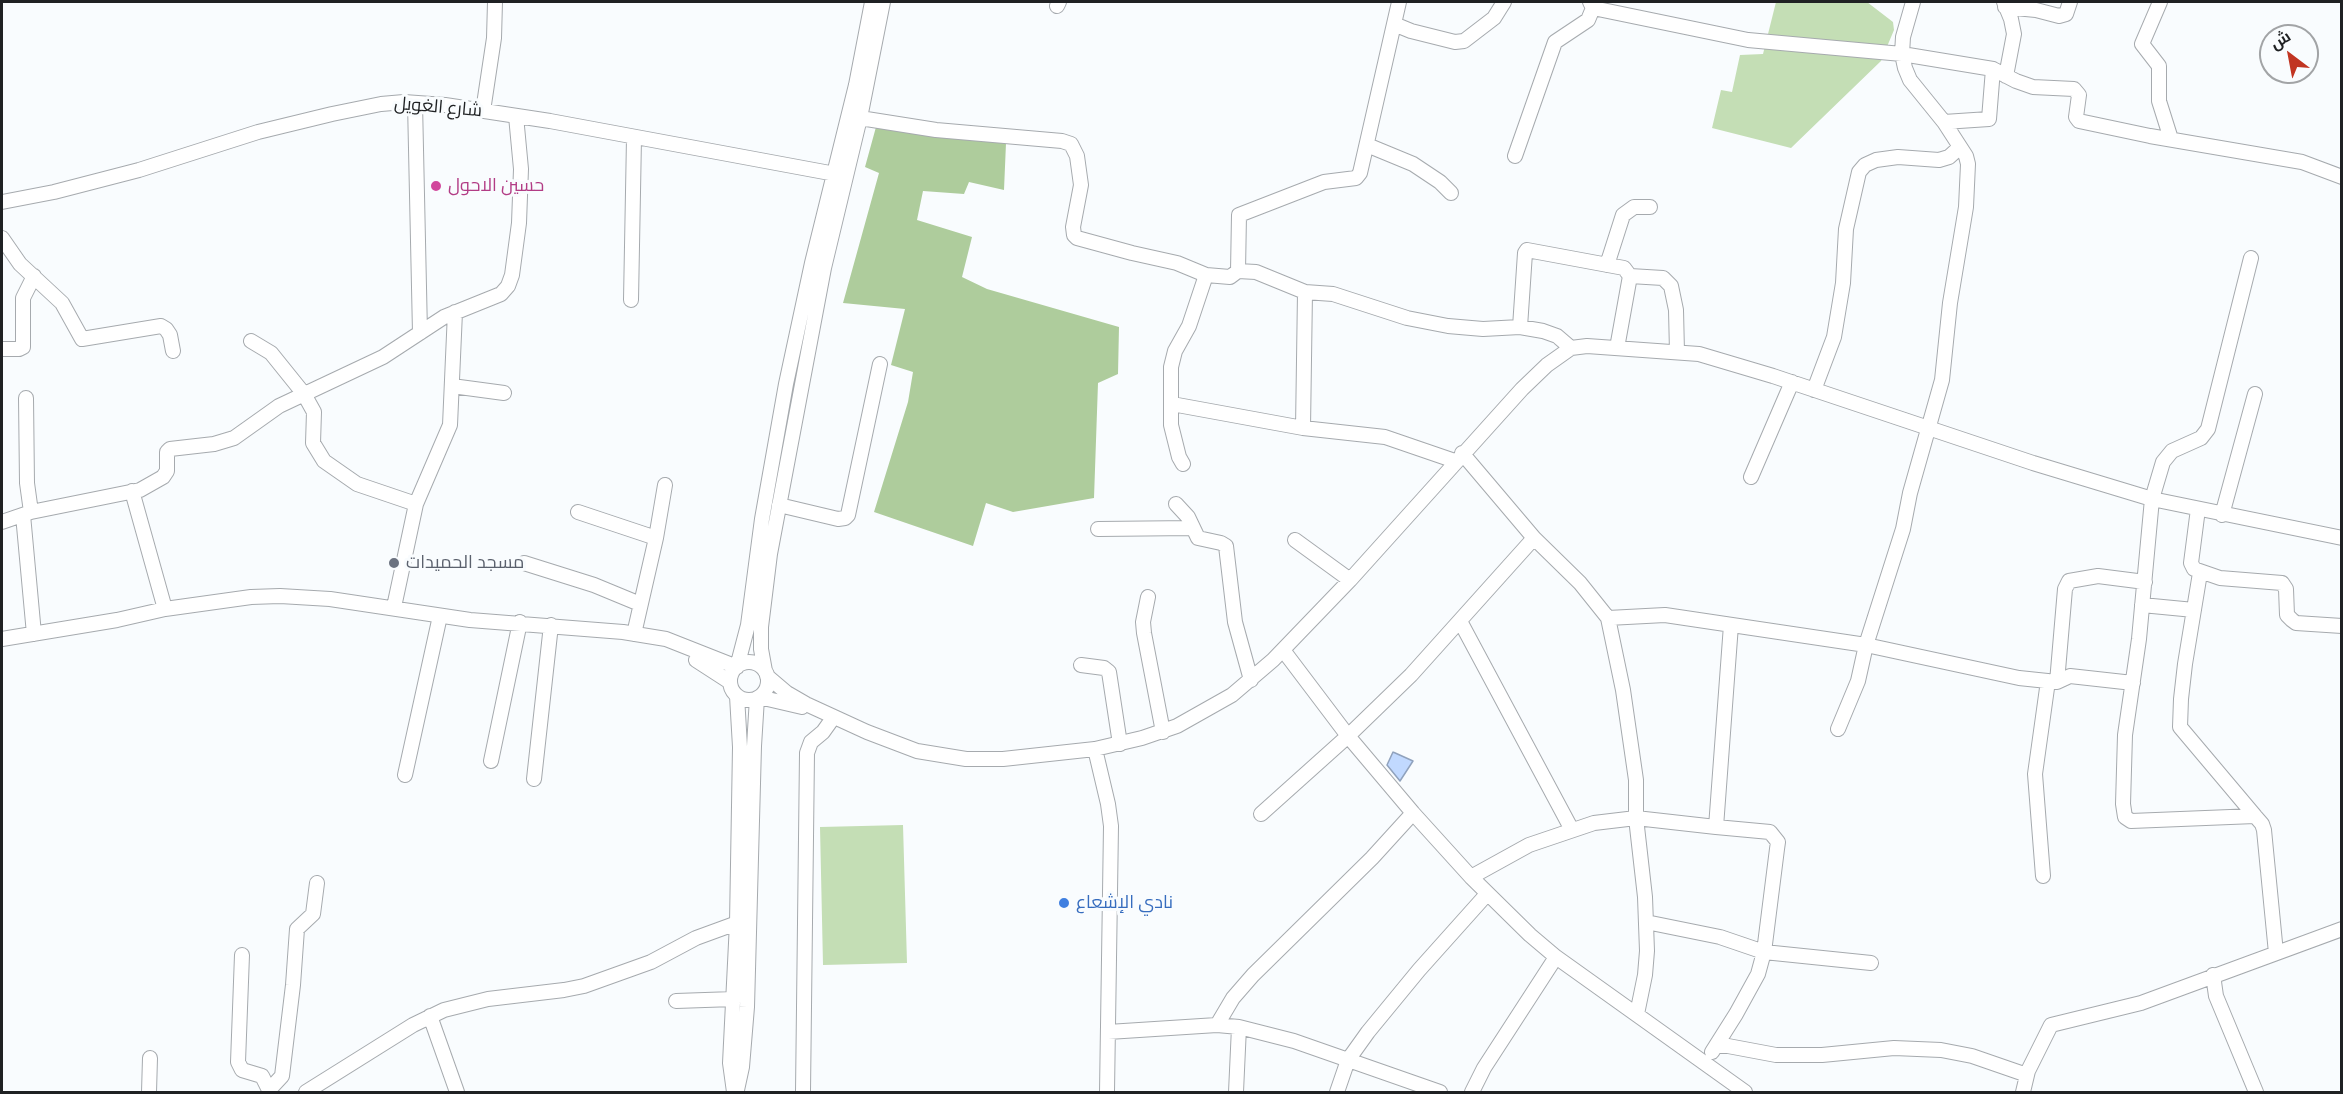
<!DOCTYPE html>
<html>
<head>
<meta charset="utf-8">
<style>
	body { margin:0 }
	#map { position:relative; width:2343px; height:1094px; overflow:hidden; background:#f9fcfe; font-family:"Roboto Condensed",Cairo,sans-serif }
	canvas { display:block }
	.frame { position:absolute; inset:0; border:3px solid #1f2123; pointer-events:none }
	.north { position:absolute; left:2259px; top:24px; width:60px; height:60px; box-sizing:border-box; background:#f9fcfe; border:2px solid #a2a4a6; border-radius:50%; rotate:328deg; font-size:16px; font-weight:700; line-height:24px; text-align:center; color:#1f2123 }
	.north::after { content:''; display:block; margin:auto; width:21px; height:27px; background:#c13522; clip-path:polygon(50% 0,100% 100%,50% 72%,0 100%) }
</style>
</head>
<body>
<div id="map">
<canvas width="2343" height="1094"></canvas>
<div class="frame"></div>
<div class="north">ش</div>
</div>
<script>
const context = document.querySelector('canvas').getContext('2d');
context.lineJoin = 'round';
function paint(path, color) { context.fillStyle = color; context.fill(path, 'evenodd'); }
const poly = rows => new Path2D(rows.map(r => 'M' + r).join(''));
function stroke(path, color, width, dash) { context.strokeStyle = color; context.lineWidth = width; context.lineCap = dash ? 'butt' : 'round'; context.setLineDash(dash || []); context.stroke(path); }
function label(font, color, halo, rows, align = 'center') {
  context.font = font + ' "Roboto Condensed",Cairo,sans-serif'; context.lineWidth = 6; context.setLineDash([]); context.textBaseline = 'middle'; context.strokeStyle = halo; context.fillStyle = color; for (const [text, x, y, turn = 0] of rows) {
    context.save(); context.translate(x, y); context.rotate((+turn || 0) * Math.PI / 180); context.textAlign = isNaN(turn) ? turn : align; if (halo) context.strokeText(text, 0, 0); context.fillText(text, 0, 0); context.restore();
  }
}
paint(poly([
	[1776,2,1867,2,1893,22,1894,30,1881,61,1791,148,1712,128,1721,90,1732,92,1740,55,1763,54],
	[903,825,907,963,823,965,820,827]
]), '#c4deb5');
paint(poly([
	[876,127,1006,143,1004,190,969,182,964,194,923,191,917,220,972,237,962,277,987,289,1119,327,1118,374,1098,383,1094,498,1013,512,986,503,973,546,874,512,908,402,913,372,891,365,905,309,843,303,879,173,865,167]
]), '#aecc9c');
const water = poly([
	[1393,752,1413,761,1400,781,1387,765,1393,752]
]);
paint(water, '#c1d9ff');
stroke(water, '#90a2bd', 1.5);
const minor = poly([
	[1913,2,1903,37,1902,54,1993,69,2016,81,2033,87,2074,89,2079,95,2076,117,2079,121,2150,136,2302,162,2342,177],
	[2004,2,2011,19,2014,34,2006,76],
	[2160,2,2142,44,2159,66,2159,101,2171,139],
	[1057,6,1059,2],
	[2005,7,2036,10,2059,16,2066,14,2070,2],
	[1593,8,1748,40,1902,54,1905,68,1910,80,1944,122,1966,156,1968,164,1966,207,1950,303,1942,380,1910,493,1903,529,1866,645,1858,681,1838,729],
	[1394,24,1411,31,1455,42,1464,41,1494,18,1504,2],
	[415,103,420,333],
	[483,111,494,38,495,2],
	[860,118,936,130,1062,141,1071,144,1077,156,1081,185,1073,227,1074,235,1077,238,1132,253,1177,263,1206,275],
	[1944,122,1989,119,1993,69],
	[1367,145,1413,164,1440,182,1451,193],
	[1515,156,1555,42,1588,20,1593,8,1590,2],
	[2,202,54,192,139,170,258,132,332,114,381,104,404,102,445,105,550,121,846,176],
	[2,238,20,264,62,303,82,339,161,326,166,329,170,335,173,351],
	[2251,258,2208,429,2201,438,2172,451,2163,462,2152,499,2139,639,2125,735,2123,804,2125,817,2131,821,2255,816,2262,824,2264,830,2276,953],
	[1607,265,1623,215,1634,207,1650,207],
	[1238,271,1239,215,1324,182,1356,178,1360,173,1399,2],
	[1630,276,1663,278,1671,286,1676,310,1677,352],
	[631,300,634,138],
	[1520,327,1525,253,1527,250,1624,268,1630,276,1617,348],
	[251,341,271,353,304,394,314,412,313,443,324,461,357,484,416,504],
	[2,349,19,349,23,347,23,298,34,276],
	[452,386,504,393],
	[1814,390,1834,337,1843,283,1846,229,1859,172,1865,165,1876,160,1898,157,1939,160,1949,157,1960,147],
	[26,398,27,483,31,512],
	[1172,404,1303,428],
	[1462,453,1534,538,1580,583,1608,618],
	[1455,461,1385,437,1303,428,1305,292,1333,294,1407,318,1448,326,1483,329,1520,327,1543,331,1557,336,1571,348],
	[1183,464,1179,457,1171,425,1171,367,1175,351,1189,326,1206,275,1230,277,1238,271,1256,272,1305,292],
	[1751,477,1792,382],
	[132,491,165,609],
	[1176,504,1188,517,1198,538,1221,543,1226,546,1235,622,1251,680],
	[779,505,838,519,845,518,848,515,880,364],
	[2198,509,2191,563,2194,569,2220,578,2282,583,2286,589,2287,615,2292,620,2296,623,2342,626],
	[578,512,656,538],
	[23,515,34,634],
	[2222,515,2255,394],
	[2,522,31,512,140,490,163,477,167,471,167,452,170,449,214,444,234,438,279,406,383,357,444,317,501,294,508,286,512,275,519,223,521,169,516,116],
	[1098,529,1193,528],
	[1295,540,1350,580],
	[524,563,594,585,640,604],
	[2200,573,2185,664,2181,699,2180,727,2255,816],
	[1148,597,1143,622,1144,633,1163,732],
	[2142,605,2194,610],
	[394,607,416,504,450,425,455,312],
	[1460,621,1572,830],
	[634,634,656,538,665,485],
	[2,639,117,620,165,609,251,597,280,596,330,599,470,620,623,632,666,639,737,667,748,625,762,519,786,384,812,263,856,85,872,2],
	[1283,650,1348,736,1413,813,1471,877,1530,935,1556,957,1745,1092],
	[696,660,730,682],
	'730 681a19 19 0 1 1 38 0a19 19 0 1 1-38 0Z',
	[1081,665,1104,668,1109,672,1120,744],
	[765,671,761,649,761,627,770,554,824,268,860,118,883,2],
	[767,676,787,693,806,704,867,732,917,751,966,759,1003,759,1095,749,1142,738,1177,726,1232,695,1273,660,1350,580,1522,389,1547,365,1571,348,1587,346,1699,354,1773,376,2033,463,2152,499,2342,538],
	[2057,682,2065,589,2069,581,2098,576,2145,582],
	[759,697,802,707],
	[1095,749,1108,804,1111,826,1107,1092],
	[491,761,520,622],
	[405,775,440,616],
	[534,779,551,625],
	[1261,814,1348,736,1411,675,1534,538],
	[2043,876,2035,774,2048,681],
	[1471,877,1529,845,1594,823,1636,818,1636,780,1623,690,1608,618,1665,615,1866,645,2019,678,2057,682,2070,676,2133,683],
	[1646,922,1720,937,1764,952,1871,963],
	[242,955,238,1062,242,1070,262,1076,270,1092],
	[2213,975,2216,996,2256,1092],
	[676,1001,734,999],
	[1637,1014,1645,975,1647,951,1645,897,1636,818,1716,827,1731,625],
	[430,1016,457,1092],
	[1217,1025,1233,998,1253,975,1372,858,1413,813],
	[1108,1032,1217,1025,1239,1027,1294,1041,1440,1092],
	[1716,1046,1728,1046,1776,1055,1822,1055,1894,1048,1941,1050,1972,1056,2027,1075],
	[1712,1052,1736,1014,1758,974,1764,952,1777,849,1778,842,1770,832,1716,827],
	[269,1090,282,1076,293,985,297,929,313,914,317,883],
	[737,1090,742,1067,747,1007,754,746,757,698],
	[149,1092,150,1058],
	[306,1092,413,1025,444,1010,488,999,564,990,584,986,651,962,696,938,737,923],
	[734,1092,730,1063,737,923,740,747,737,696],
	[803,1092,807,753,811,742,823,732,833,718],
	[1236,1092,1239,1027],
	[1337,1092,1348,1060,1368,1032,1419,970,1487,894],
	[1472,1092,1484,1068,1556,957],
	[2023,1092,2028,1071,2051,1025,2141,1003,2342,929]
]);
stroke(minor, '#a6aaae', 16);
stroke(minor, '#fff', 14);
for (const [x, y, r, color] of [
	[436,186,6,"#d1479c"],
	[394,563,6,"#6b7280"],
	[1064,903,6,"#3f7fe0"]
]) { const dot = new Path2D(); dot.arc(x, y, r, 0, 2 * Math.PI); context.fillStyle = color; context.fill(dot); stroke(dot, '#f9fcfe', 2); }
label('18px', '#1f2123', '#f9fcfe', [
	["شارع الغويل",438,108,5]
]);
label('18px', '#b23c85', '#f9fcfe', [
	["حسين الاحول",448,186]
], 'left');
label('18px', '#5b616d', '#f9fcfe', [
	["مسجد الحميدات",406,563]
], 'left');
label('18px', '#366cbe', '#f9fcfe', [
	["نادي الإشعاع",1076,903]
], 'left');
</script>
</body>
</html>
